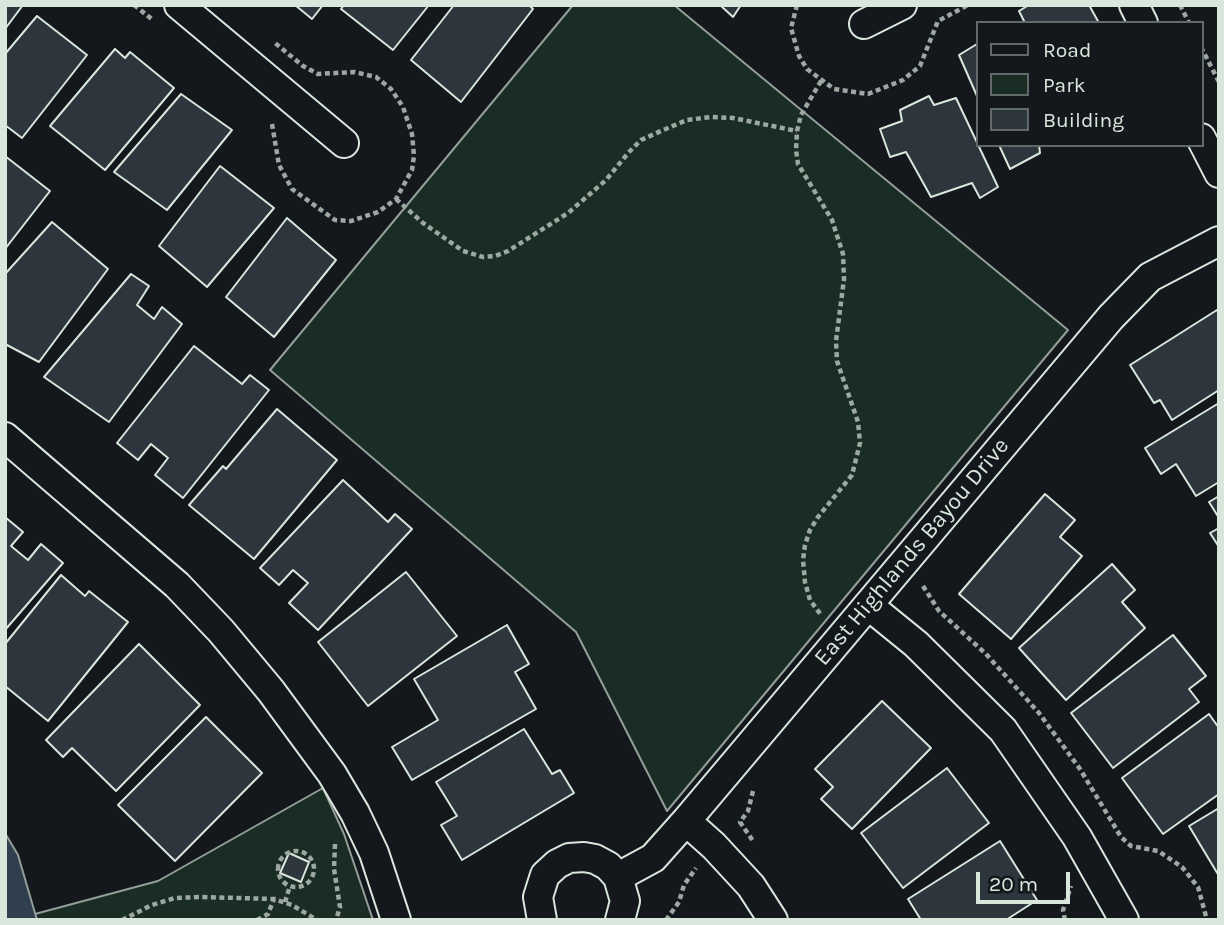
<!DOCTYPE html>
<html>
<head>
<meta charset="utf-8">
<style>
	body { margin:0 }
	#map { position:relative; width:1224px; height:925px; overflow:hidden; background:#14181c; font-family:Karla,sans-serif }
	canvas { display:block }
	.frame { position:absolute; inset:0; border:7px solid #d8e6dc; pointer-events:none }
	.legend { position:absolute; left:976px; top:21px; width:228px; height:126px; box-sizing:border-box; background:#14181c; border:2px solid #626a69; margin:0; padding:9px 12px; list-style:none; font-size:21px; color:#d8e6dc }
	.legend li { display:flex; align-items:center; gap:14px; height:35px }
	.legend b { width:35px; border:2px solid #626a69 }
	.scale { position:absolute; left:976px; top:872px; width:94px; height:32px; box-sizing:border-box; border:4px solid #d8e6dc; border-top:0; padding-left:9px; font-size:21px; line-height:24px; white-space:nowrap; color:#d8e6dc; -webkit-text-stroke:5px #14181c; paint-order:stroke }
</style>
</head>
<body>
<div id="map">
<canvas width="1224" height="925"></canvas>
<div class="frame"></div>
<ul class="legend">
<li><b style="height:9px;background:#14181c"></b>Road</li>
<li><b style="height:19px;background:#1a2d24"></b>Park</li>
<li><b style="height:19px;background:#2c363c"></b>Building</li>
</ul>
<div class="scale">20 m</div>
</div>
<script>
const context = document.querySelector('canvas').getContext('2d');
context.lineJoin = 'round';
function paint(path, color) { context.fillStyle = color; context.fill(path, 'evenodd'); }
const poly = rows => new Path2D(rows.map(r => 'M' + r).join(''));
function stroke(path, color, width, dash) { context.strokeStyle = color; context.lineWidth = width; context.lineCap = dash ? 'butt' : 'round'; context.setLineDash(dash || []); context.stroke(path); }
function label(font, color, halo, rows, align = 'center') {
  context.font = font + ' Karla,sans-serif'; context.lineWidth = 5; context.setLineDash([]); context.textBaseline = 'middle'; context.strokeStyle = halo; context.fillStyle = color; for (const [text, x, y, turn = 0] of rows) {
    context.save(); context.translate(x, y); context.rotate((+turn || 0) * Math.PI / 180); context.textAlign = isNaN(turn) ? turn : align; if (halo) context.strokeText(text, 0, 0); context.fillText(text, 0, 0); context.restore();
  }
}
const green = poly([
	[573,5,674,5,1068,330,667,811,576,632,270,370,573,5],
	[323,788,344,834,373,920,37,920,35,914,158,881,323,788]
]);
paint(green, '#1a2d24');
stroke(green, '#939e99', 2);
const water = poly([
	[5,833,18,855,37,920,5,920,5,833]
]);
paint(water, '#2f3f4d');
stroke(water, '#939e99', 2);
const building = poly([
	[5,5,23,5,5,29,5,5],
	[295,5,323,5,312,19,295,5],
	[344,5,429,5,393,50,341,9,344,5],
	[454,5,529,5,533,9,461,102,411,60,454,5],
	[720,5,741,5,733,17,720,5],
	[1029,5,1089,5,1099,23,1025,23,1019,11,1029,5],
	[37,16,87,55,22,138,5,125,5,54,37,16],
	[977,44,977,96,959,55,977,44],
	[115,49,125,58,130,52,174,88,105,170,50,126,115,49],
	[181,94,232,130,167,210,114,172,181,94],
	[929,96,934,105,956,98,998,187,980,198,972,183,931,197,906,152,890,157,880,129,902,121,900,110,929,96],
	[999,145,1039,145,1040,153,1010,169,999,145],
	[5,156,50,191,5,249,5,156],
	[220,166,274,208,207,287,159,246,220,166],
	[287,218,336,260,274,337,226,297,287,218],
	[52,222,108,269,39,362,5,344,5,274,52,222],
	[131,274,149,286,137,305,154,319,162,307,182,324,109,422,44,377,131,274],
	[1217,310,1219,313,1219,390,1172,420,1160,400,1154,403,1130,365,1217,310],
	[194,346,242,384,250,375,269,390,183,498,155,475,168,458,151,444,138,460,117,443,194,346],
	[1219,403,1219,482,1196,496,1176,464,1161,474,1145,448,1219,403],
	[277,409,337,460,254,559,189,505,223,466,226,469,277,409],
	[343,480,388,522,395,514,412,529,318,630,289,603,308,583,293,570,279,585,260,568,343,480],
	[1045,494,1075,520,1060,537,1082,556,1011,639,959,594,1045,494],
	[1219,496,1219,518,1209,502,1219,496],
	[5,517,23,532,11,546,28,560,41,544,63,563,5,630,5,517],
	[1219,528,1219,547,1210,533,1219,528],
	[1112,564,1135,590,1122,602,1145,628,1066,700,1019,648,1112,564],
	[406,572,457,636,368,706,318,642,406,572],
	[61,575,85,596,89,591,128,622,48,721,5,686,5,644,61,575],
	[507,625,529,664,515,672,536,709,412,780,392,747,438,720,414,679,507,625],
	[1173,635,1206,676,1189,689,1199,702,1113,768,1071,713,1173,635],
	[139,644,200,705,116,791,72,748,63,757,46,740,139,644],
	[882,701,931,748,852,829,821,799,833,787,815,769,882,701],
	[1209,714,1219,728,1219,794,1163,834,1122,778,1209,714],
	[206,717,262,773,175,861,118,805,206,717],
	[524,729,552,774,560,770,574,793,462,860,441,825,457,816,436,782,524,729],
	[947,768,989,823,903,888,861,833,947,768],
	[1219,808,1219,876,1189,826,1219,808],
	[1000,841,1037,900,1006,920,921,920,908,899,1000,841],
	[289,853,309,862,301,882,280,873,289,853]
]);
paint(building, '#2c363c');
stroke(building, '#d8e6dc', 2);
const minor = poly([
	[179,5,344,143],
	[1134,5,1143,23],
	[864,24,902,5],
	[1201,138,1219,173],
	[5,437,177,585,221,631,271,691,332,774,355,813,374,853,396,920],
	[868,605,916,644,1003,730,1077,837,1124,920],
	[686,821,714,846,751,886,773,920],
	[618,877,653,858,686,821,1111,317,1150,277,1219,241],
	[542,920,538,897,545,875,557,864,569,858,584,857,595,859,608,866,618,877,625,901,620,920]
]);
stroke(minor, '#d8e6dc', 32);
stroke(poly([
	[134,5,153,20],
	[797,5,791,28,799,56,807,69,834,89,868,94,903,80,920,66,938,21,968,5],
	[1180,5,1189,23],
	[1201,47,1219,82],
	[821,81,801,115,797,131,796,150,798,164,832,220,843,254,844,279,836,341,837,361,858,422,860,443,852,475,818,517,810,530,805,545,803,560,805,582,810,600,821,615],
	[272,124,279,165,292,189,335,220,351,221,378,212,396,199,412,170,414,156,412,134,403,107,391,89,376,77,354,72,318,74,303,66,275,43],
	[396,199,423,223,463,251,483,257,495,256,508,251,568,213,606,180,629,152,641,140,661,131,687,120,711,117,733,118,797,131],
	[923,586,939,611,986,654,1039,713,1080,769,1121,837,1131,846,1158,851,1182,867,1198,887,1207,920],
	[753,791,748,811,740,822,753,841],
	[335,844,334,869,340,907,336,920],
	'278 869a18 18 0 1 1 36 0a18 18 0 1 1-36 0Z',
	[285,902,290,886],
	[122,920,152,905,175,898,201,897,274,899,292,905,317,920],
	[257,920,268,914,274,899],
	[666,920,679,902,684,885,696,868],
	[1065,920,1063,910,1071,886]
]), '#9da8a2', 4.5, [5, 3.5]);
stroke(minor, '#14181c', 28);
label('23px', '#d8e6dc', '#14181c', [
	["East Highlands Bayou Drive",912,552,-50]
]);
</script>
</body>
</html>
